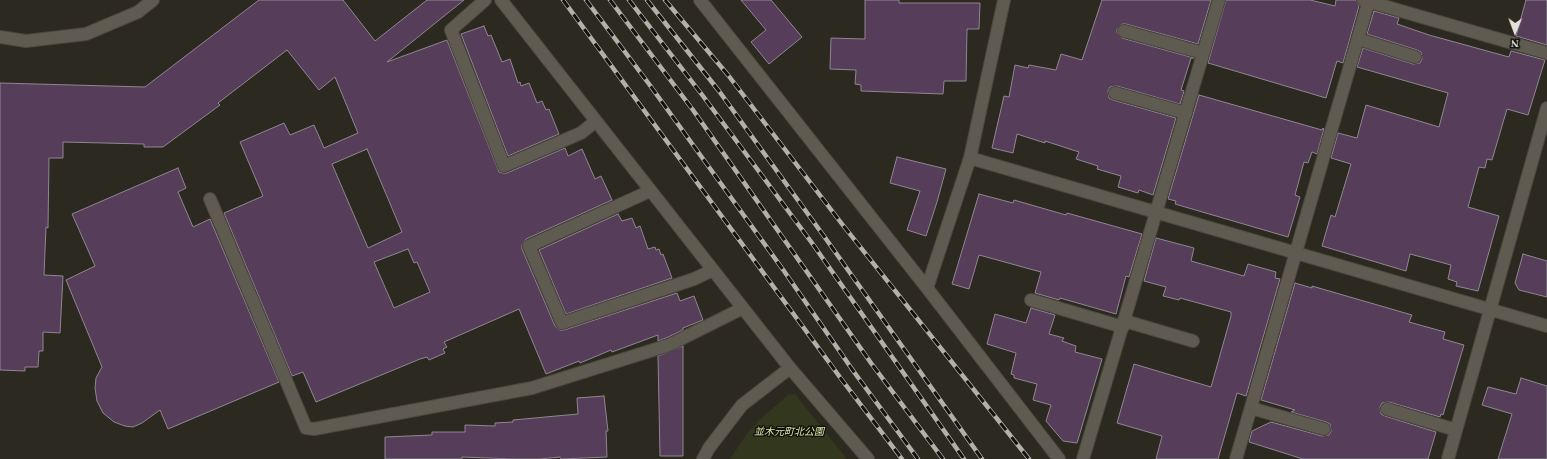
<!DOCTYPE html>
<html>
<head>
<meta charset="utf-8">
<style>
	body { margin:0 }
	#map { position:relative; width:1547px; height:459px; overflow:hidden; background:#2c2920; font-family:Georgia,serif }
	canvas { display:block }
	.north { position:absolute; left:1495px; top:12px; width:40px; height:40px; -webkit-text-stroke:3px #13120e; paint-order:stroke; rotate:181deg; font-size:11px; font-weight:700; line-height:16px; text-align:center; color:#e3e0da }
	.north::after { content:''; display:block; margin:auto; width:14px; height:18px; background:#e3e0da; clip-path:polygon(50% 0,100% 100%,50% 72%,0 100%) }
</style>
</head>
<body>
<div id="map">
<canvas width="1547" height="459"></canvas>
<div class="north">N</div>
</div>
<script>
const context = document.querySelector('canvas').getContext('2d');
context.lineJoin = 'round';
function paint(path, color) { context.fillStyle = color; context.fill(path, 'evenodd'); }
const poly = rows => new Path2D(rows.map(r => 'M' + r).join(''));
function stroke(path, color, width, dash) { context.strokeStyle = color; context.lineWidth = width; context.lineCap = dash ? 'butt' : 'round'; context.setLineDash(dash || []); context.stroke(path); }
function label(font, color, halo, rows, align = 'center') {
  context.font = font + ' Georgia,"Noto Sans JP",serif'; context.lineWidth = 3; context.setLineDash([]); context.textBaseline = 'middle'; context.strokeStyle = halo; context.fillStyle = color; for (const [text, x, y, turn = 0] of rows) {
    context.save(); context.translate(x, y); context.rotate((+turn || 0) * Math.PI / 180); context.textAlign = isNaN(turn) ? turn : align; if (halo) context.strokeText(text, 0, 0); context.fillText(text, 0, 0); context.restore();
  }
}
paint(poly([
	[795,394,847,459,730,459,746,435,759,420,788,395]
]), '#33371d');
const building = poly([
	[259,0,343,0,375,41,427,0,464,0,387,62,447,40,499,172,503,173,507,173,565,148,568,156,582,149,595,179,601,176,612,200,526,239,522,245,522,249,555,326,560,330,564,330,677,293,680,301,694,296,703,320,683,328,683,330,666,338,658,341,658,335,612,352,611,350,580,363,579,361,546,374,519,309,444,342,447,347,443,349,445,353,429,360,427,357,420,359,316,402,303,372,292,376,224,213,263,196,240,142,284,123,290,135,314,125,324,148,358,133,335,77,319,90,287,50,218,103,220,105,163,147,144,147,144,144,63,142,63,158,49,158,48,228,46,227,44,275,63,276,60,333,43,332,43,351,39,351,38,367,25,367,25,371,0,370,0,83,145,87,259,0],
	[367,149,402,232,368,248,332,164,367,149],
	[408,249,414,263,417,262,430,292,394,308,374,262,408,249],
	[741,0,771,0,802,37,769,64,751,42,766,30,741,0],
	[865,0,899,0,899,3,980,3,979,29,967,29,966,81,944,81,943,94,861,91,861,85,855,84,856,70,830,69,831,38,865,39,865,0],
	[1102,0,1211,0,1198,44,1126,24,1122,24,1117,29,1117,33,1122,38,1194,58,1191,58,1181,90,1184,91,1180,104,1117,86,1110,87,1108,91,1109,98,1113,100,1176,118,1153,195,1139,190,1138,193,1118,187,1121,176,1097,169,1098,166,1076,159,1079,152,1045,141,1045,143,1017,134,1013,153,992,148,1004,96,1009,97,1015,65,1028,68,1029,65,1056,70,1061,54,1082,60,1102,0],
	[1226,0,1310,0,1335,6,1336,0,1356,0,1359,6,1343,63,1337,61,1336,64,1326,98,1208,63,1226,0],
	[1526,0,1547,0,1547,45,1516,36,1526,0],
	[1374,11,1399,18,1397,24,1429,35,1509,57,1511,51,1545,60,1528,115,1507,109,1492,160,1487,159,1485,168,1479,167,1468,207,1499,216,1478,291,1456,286,1457,282,1448,279,1451,265,1410,254,1406,271,1322,246,1331,215,1335,217,1351,164,1331,158,1338,133,1357,138,1366,105,1439,127,1448,93,1357,67,1363,48,1413,64,1420,63,1422,59,1421,52,1417,50,1367,34,1374,11],
	[484,26,488,36,491,35,502,62,510,59,518,83,520,82,521,86,529,83,537,103,542,101,546,110,549,109,559,134,508,156,461,34,484,26],
	[1199,95,1322,130,1323,128,1324,129,1317,154,1312,152,1308,163,1304,162,1295,195,1300,197,1288,237,1175,204,1176,201,1168,199,1199,95],
	[897,157,946,169,937,202,926,236,907,230,920,191,890,183,897,157],
	[178,168,186,188,178,192,193,227,210,219,279,382,168,429,160,410,142,423,133,427,125,426,114,422,103,413,97,401,95,388,96,378,102,367,66,280,95,266,72,214,178,168],
	[979,194,1013,203,1014,200,1066,215,1067,213,1142,234,1129,277,1126,276,1116,314,1060,298,1059,300,1035,293,1041,272,979,255,969,289,952,284,979,194],
	[618,214,622,221,632,218,636,228,640,226,648,249,655,247,656,250,659,249,661,255,663,254,672,278,566,314,539,250,618,214],
	[1156,238,1194,248,1191,261,1244,276,1248,264,1276,272,1275,278,1280,279,1246,396,1237,393,1218,459,1156,459,1162,436,1117,423,1134,364,1211,387,1231,316,1231,312,1180,298,1179,300,1163,296,1166,287,1144,281,1156,238],
	[1523,254,1547,261,1547,297,1519,290,1515,283,1523,254],
	[1295,283,1312,288,1312,286,1412,315,1409,322,1445,332,1443,339,1464,345,1443,415,1441,414,1440,417,1389,402,1382,403,1380,407,1381,414,1385,416,1436,432,1428,459,1303,459,1249,442,1252,431,1271,422,1322,436,1329,435,1331,431,1330,424,1326,422,1291,412,1295,410,1261,400,1295,283],
	[1031,308,1055,315,1049,334,1064,338,1062,341,1076,346,1075,352,1102,359,1077,443,1063,441,1046,421,1051,405,1033,400,1037,384,1014,378,1014,375,1011,374,1016,353,987,344,995,314,1026,323,1031,308],
	[683,346,683,456,660,456,658,356,683,346],
	[1521,378,1547,386,1547,459,1498,459,1512,414,1482,405,1488,387,1516,394,1521,378],
	[604,396,608,431,606,431,607,457,561,459,560,457,540,459,514,459,462,457,462,459,385,459,385,437,432,435,432,432,465,432,465,425,495,426,495,423,513,422,513,420,578,414,577,398,604,396]
]);
paint(building, '#563e5b');
stroke(building, '#8f8790', 1);
const minor = poly([
	[485,0,451,30,504,166,581,133,596,121],
	[501,0,790,368,868,459],
	[700,0,927,288,1059,459],
	[1363,0,1547,53],
	[1124,31,1203,53],
	[0,37,26,41,86,34,138,12,153,0],
	[1358,39,1415,57],
	[1115,93,1186,113],
	[970,158,1547,326],
	[650,191,529,246,562,323,694,279,713,270],
	[210,199,306,428,314,429,532,388,669,345,743,308],
	[927,288,970,158,1004,0],
	[1031,300,1123,327],
	[1125,321,1193,341],
	[1251,408,1324,429],
	[1387,409,1456,430],
	[703,459,709,448,742,405,790,368],
	[1083,459,1219,0],
	[1236,459,1369,0],
	[1448,459,1547,108]
]);
stroke(minor, '#4b473f', 14);
stroke(minor, '#5f5b51', 12);
const rail = poly([
	[563,0,842,380,902,459],
	[586,0,649,84,784,271,854,372,918,459],
	[610,0,693,110,871,363,943,459],
	[629,0,703,96,812,243,964,459],
	[647,0,719,91,826,239,982,459],
	[665,0,728,75,842,224,1029,459]
]);
stroke(rail, '#b3b0a9', 4.5);
stroke(rail, '#13120e', 3, [9]);
label('italic 10px', '#dce7a5', '#13120e', [
	["並木元町北公園",789,431]
]);
</script>
</body>
</html>
